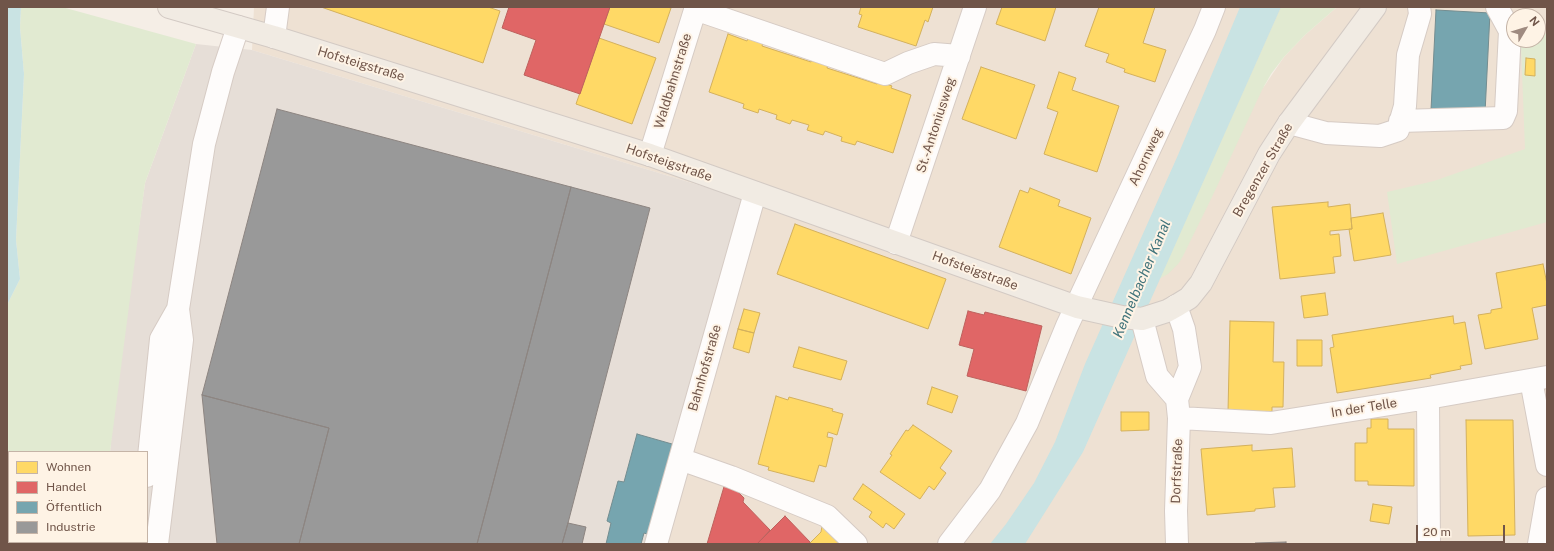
<!DOCTYPE html>
<html>
<head>
<meta charset="utf-8">
<style>
	body { margin:0 }
	#map { position:relative; width:1554px; height:551px; overflow:hidden; background:#f5eee6; font-family:"Public Sans",sans-serif }
	canvas { display:block }
	.frame { position:absolute; inset:0; border:8px solid #705549; pointer-events:none }
	.legend { position:absolute; left:8px; top:451px; width:140px; height:92px; box-sizing:border-box; background:#fef3e5; border:1px solid #c5b4a7; margin:0; padding:5px 7px; list-style:none; font-size:12px; color:#705549 }
	.legend li { display:flex; align-items:center; gap:8px; height:20px }
	.legend b { width:20px; border:1px solid #c5b4a7 }
	.north { position:absolute; left:1506px; top:8px; width:40px; height:40px; box-sizing:border-box; background:#fef3e5; border:1px solid #c5b4a7; border-radius:50%; rotate:52deg; font-size:11px; font-weight:700; line-height:16px; text-align:center; color:#705549 }
	.north::after { content:''; display:block; margin:auto; width:14px; height:18px; background:#9f8b80; clip-path:polygon(50% 0,100% 100%,50% 72%,0 100%) }
	.scale { position:absolute; left:1416px; top:525px; width:89px; height:18px; box-sizing:border-box; border:2px solid #705549; border-top:0; padding-left:5px; font-size:12px; line-height:14px; white-space:nowrap; color:#705549; -webkit-text-stroke:3px #fef3e5; paint-order:stroke }
</style>
</head>
<body>
<div id="map">
<canvas width="1554" height="551"></canvas>
<div class="frame"></div>
<ul class="legend">
<li><b style="height:11px;background:#ffd966"></b>Wohnen</li>
<li><b style="height:11px;background:#e06666"></b>Handel</li>
<li><b style="height:11px;background:#76a5af"></b>Öffentlich</li>
<li><b style="height:11px;background:#999"></b>Industrie</li>
</ul>
<div class="north">N</div>
<div class="scale">20 m</div>
</div>
<script>
const context = document.querySelector('canvas').getContext('2d');
context.lineJoin = 'round';
function paint(path, color) { context.fillStyle = color; context.fill(path, 'evenodd'); }
const poly = rows => new Path2D(rows.map(r => 'M' + r).join(''));
function stroke(path, color, width, dash) { context.strokeStyle = color; context.lineWidth = width; context.lineCap = dash ? 'butt' : 'round'; context.setLineDash(dash || []); context.stroke(path); }
function label(font, color, halo, rows, align = 'center') {
  context.font = font + ' "Public Sans",sans-serif'; context.lineWidth = 4; context.setLineDash([]); context.textBaseline = 'middle'; context.strokeStyle = halo; context.fillStyle = color; for (const [text, x, y, turn = 0] of rows) {
    context.save(); context.translate(x, y); context.rotate((+turn || 0) * Math.PI / 180); context.textAlign = isNaN(turn) ? turn : align; if (halo) context.strokeText(text, 0, 0); context.fillText(text, 0, 0); context.restore();
  }
}
paint(poly([
	[254,7,1289,7,1263,88,1284,57,1305,35,1337,7,1547,7,1547,544,646,544,745,199,252,50],
	[1514,16,1538,16,1538,40,1514,40]
]), '#eee1d3');
paint(poly([
	[196,44,252,50,745,199,646,544,100,544,100,542,147,542,147,452,110,452,114,404,145,183]
]), '#e6ded7');
paint(poly([
	[21,7,62,7,196,44,145,183,110,452,9,452,9,542,99,542,98,544,7,544,7,305,20,279,16,240,24,74,20,27],
	[1281,7,1337,7,1305,35,1284,57,1271,74,1262,90,1212,197,1183,256,1179,263,1168,274,1159,279],
	[1547,33,1547,222,1397,264,1387,192,1434,181,1525,149,1521,46,1529,40,1538,40,1538,37]
]), '#e1ead1');
paint(poly([
	[7,7,21,7,20,27,24,74,16,240,20,279,7,305],
	[1240,7,1281,7,1083,452,1025,544,990,544,1006,524,1034,483,1055,442,1085,364,1178,155]
]), '#c9e3e3');
const homes = poly([
	[321,7,488,7,500,11,483,63,321,7],
	[610,7,667,7,671,8,659,43,604,24,610,7],
	[861,7,933,7,928,22,925,20,916,46,858,27,862,15,859,14,861,7],
	[1002,7,1056,7,1045,41,996,24,1002,7],
	[1099,7,1155,7,1143,43,1166,50,1155,82,1124,72,1125,69,1106,62,1109,54,1085,46,1099,7],
	[728,34,747,41,748,38,763,42,762,46,811,62,813,58,828,64,827,68,877,84,878,81,892,86,891,88,911,95,893,153,857,141,855,145,841,141,842,137,825,131,823,135,807,130,809,125,792,120,790,124,776,119,777,115,759,109,758,113,743,108,744,104,709,92,728,34],
	[599,38,656,58,632,124,576,104,599,38],
	[1526,58,1535,59,1535,76,1525,75,1526,58],
	[981,67,1035,85,1016,139,962,119,981,67],
	[1059,72,1076,78,1072,90,1119,106,1097,172,1044,154,1058,112,1047,108,1059,72],
	[1030,188,1060,200,1058,206,1091,218,1071,274,999,247,1020,190,1028,193,1030,188],
	[1328,202,1328,207,1350,204,1351,218,1352,229,1330,231,1330,235,1339,234,1341,256,1333,257,1335,273,1280,279,1272,207,1328,202],
	[1383,213,1391,255,1354,261,1349,229,1352,229,1351,218,1383,213],
	[795,224,946,279,928,329,777,274,795,224],
	[1543,264,1547,284,1547,305,1532,308,1538,339,1485,349,1478,315,1491,313,1491,310,1502,308,1496,273,1543,264],
	[1325,293,1328,315,1304,318,1301,296,1325,293],
	[744,309,760,313,754,333,738,329,744,309],
	[1453,316,1454,324,1465,322,1472,364,1460,366,1461,369,1430,375,1431,378,1337,393,1330,348,1334,347,1332,335,1453,316],
	[1230,321,1274,322,1273,362,1284,362,1283,407,1272,407,1272,413,1228,412,1230,321],
	[738,329,754,333,749,353,733,348,738,329],
	[1297,340,1322,340,1322,366,1297,366,1297,340],
	[799,347,847,361,841,380,793,367,799,347],
	[932,387,958,396,952,413,927,404,932,387],
	[776,396,788,400,789,397,833,409,832,411,843,414,837,435,828,432,827,437,833,438,826,467,819,465,814,482,768,470,769,467,758,464,776,396],
	[1121,412,1149,412,1149,430,1121,431,1121,412],
	[1371,419,1388,419,1388,429,1414,429,1414,486,1368,485,1368,481,1355,481,1355,443,1367,443,1367,428,1371,428,1371,419],
	[1466,420,1513,420,1515,535,1468,536,1466,420],
	[913,425,952,451,940,468,946,473,934,490,929,486,920,499,880,472,892,455,890,454,906,430,908,431,913,425],
	[1252,445,1252,451,1292,448,1295,487,1273,488,1275,507,1255,509,1255,511,1207,515,1201,449,1252,445],
	[863,484,905,514,894,529,886,523,883,528,869,517,872,512,853,499,863,484],
	[1373,504,1392,507,1389,524,1370,521,1373,504],
	[822,526,836,527,846,544,809,544,821,532,822,526]
]);
paint(homes, '#ffd966');
stroke(homes, '#d4b15d', 1);
const shops = poly([
	[509,7,610,7,580,94,524,75,536,40,502,28,509,7],
	[968,311,984,315,985,312,1042,326,1026,391,967,376,974,349,959,345,968,311],
	[726,480,744,498,743,502,770,530,757,544,707,544,726,480],
	[785,516,810,542,809,544,757,544,785,516]
]);
paint(shops, '#e06666');
stroke(shops, '#be615d', 1);
const public = poly([
	[1436,10,1490,13,1485,113,1431,110,1436,10],
	[637,434,672,444,661,487,650,535,644,533,641,544,606,544,611,523,607,521,618,481,624,482,637,434]
]);
paint(public, '#76a5af');
stroke(public, '#748d90', 1);
const industry = poly([
	[277,109,571,187,477,544,299,544,329,428,202,395,277,109],
	[571,187,650,208,568,523,562,544,477,544,571,187],
	[202,395,329,428,299,544,217,544,202,395],
	[568,523,586,527,582,544,562,544,568,523],
	[1286,542,1286,544,1255,544,1255,543,1286,542]
]);
paint(industry, '#999');
stroke(industry, '#8d8581', 1);
const minor = poly([
	[695,9,885,74,908,63,934,54,959,56],
	[274,37,278,7],
	[1400,121,1503,118,1506,111,1510,31,1497,7],
	[1289,123,1326,133,1380,136,1398,130,1405,106,1408,55,1420,14,1419,7],
	[650,155,696,7],
	[896,243,975,7],
	[1176,306,1184,329,1190,367,1177,399,1179,418,1176,511,1177,544],
	[1142,319,1157,376,1177,399],
	[1531,380,1547,465],
	[1428,398,1429,544],
	[1179,418,1271,423,1428,398,1547,377],
	[680,459,731,477,827,516,856,544],
	[147,476,161,339,178,309],
	[140,544,140,542],
	[157,544,182,340,178,309,204,144,223,72,238,27],
	[656,544,755,193],
	[949,544,990,490,1027,423,1067,326,1205,30,1214,7],
	[1539,544,1547,498]
]);
const major = poly([
	[169,7,274,37,650,155,1077,307,1122,317,1142,319,1167,311,1176,306,1189,298,1201,283,1269,154,1289,123,1375,7]
]);
stroke(minor, '#d6cbc4', 24);
stroke(major, '#d3cac4', 24);
stroke(minor, '#fefcfb', 22);
stroke(major, '#f1ebe3', 22);
label('13px', '#705549', '#fef3e5', [
	["Hofsteigstraße",361,64,17],
	["Waldbahnstraße",673,81,-73],
	["St.-Antoniusweg",936,125,-72],
	["Ahornweg",1146,157,-65],
	["Hofsteigstraße",669,163,19],
	["Bregenzer Straße",1263,170,-60],
	["Hofsteigstraße",975,271,20],
	["Bahnhofstraße",705,368,-74],
	["In der Telle",1364,408,-9],
	["Dorfstraße",1177,471,-88]
]);
label('italic 14px', '#41747b', '#fef3e5', [
	["Kennelbacher Kanal",1142,279,-67]
]);
</script>
</body>
</html>
